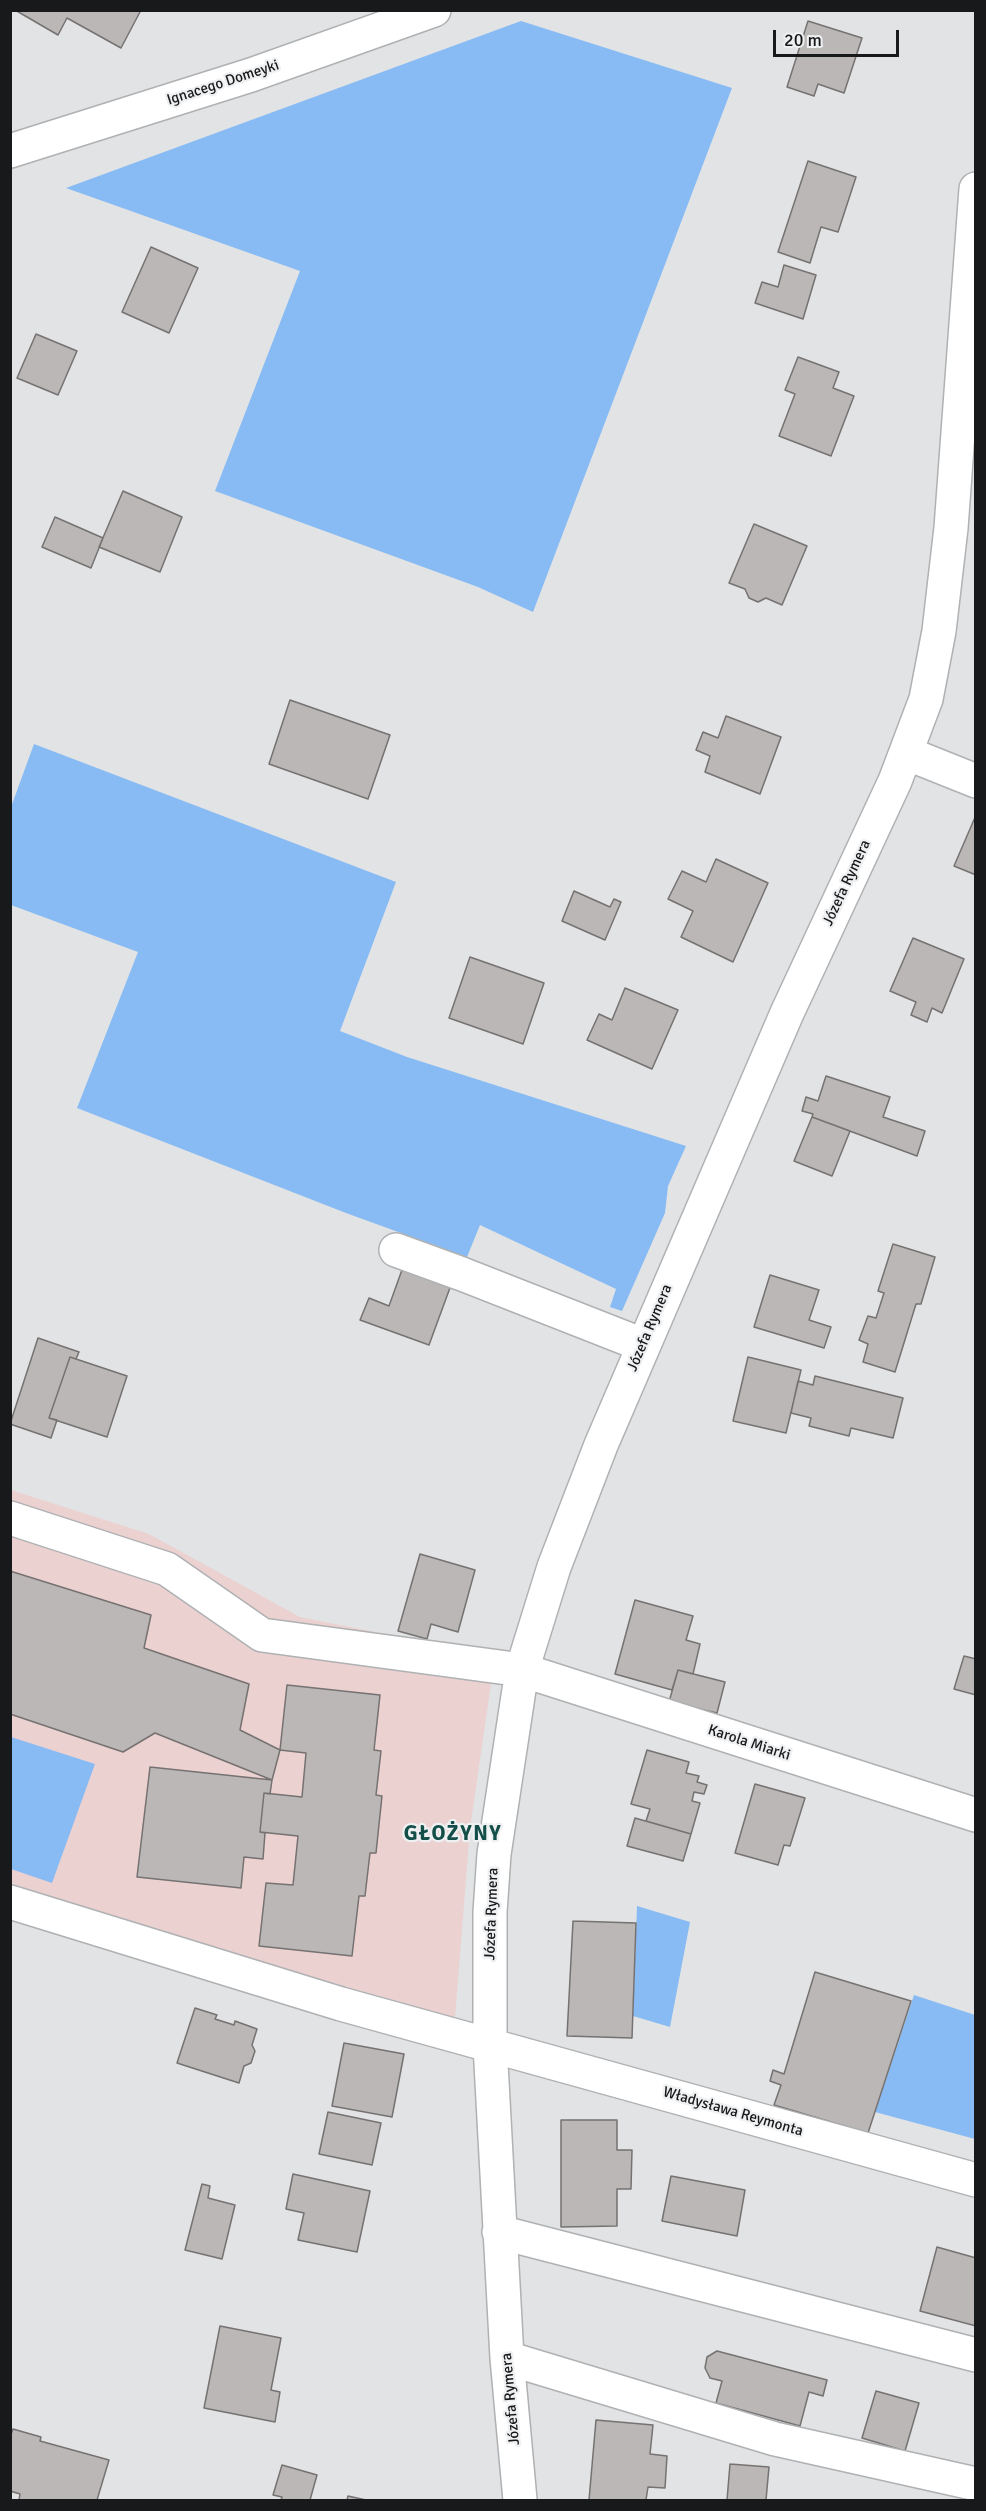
<!DOCTYPE html>
<html>
<head>
<meta charset="utf-8">
<style>
	body { margin:0 }
	#map { position:relative; width:986px; height:2511px; overflow:hidden; background:#e1e3e5; font-family:Signika,sans-serif }
	canvas { display:block }
	.frame { position:absolute; inset:0; border:12px solid #18191a; pointer-events:none }
	.scale { position:absolute; left:773px; top:30px; width:126px; height:27px; box-sizing:border-box; border:3px solid #18191a; border-top:0; padding-left:8px; font-size:18px; line-height:21px; white-space:nowrap; color:#18191a; -webkit-text-stroke:4px #eef0f2; paint-order:stroke }
</style>
</head>
<body>
<div id="map">
<canvas width="986" height="2511"></canvas>
<div class="frame"></div>
<div class="scale">20 m</div>
</div>
<script>
const context = document.querySelector('canvas').getContext('2d');
context.lineJoin = 'round';
function paint(path, color) { context.fillStyle = color; context.fill(path, 'evenodd'); }
const poly = rows => new Path2D(rows.map(r => 'M' + r).join(''));
function stroke(path, color, width, dash) { context.strokeStyle = color; context.lineWidth = width; context.lineCap = dash ? 'butt' : 'round'; context.setLineDash(dash || []); context.stroke(path); }
function label(font, color, halo, rows, align = 'center') {
  context.font = font + ' Signika,sans-serif'; context.lineWidth = 4.5; context.setLineDash([]); context.textBaseline = 'middle'; context.strokeStyle = halo; context.fillStyle = color; for (const [text, x, y, turn = 0] of rows) {
    context.save(); context.translate(x, y); context.rotate((+turn || 0) * Math.PI / 180); context.textAlign = isNaN(turn) ? turn : align; if (halo) context.strokeText(text, 0, 0); context.fillText(text, 0, 0); context.restore();
  }
}
paint(poly([
	[11,1490,149,1534,300,1617,495,1656,470,1829,455,2018,165,1935,11,1883]
]), '#ecd1d1');
paint(poly([
	[521,21,732,88,533,612,478,587,215,491,300,271,66,188],
	[34,744,396,882,340,1031,407,1057,686,1146,668,1186,665,1213,622,1311,610,1307,616,1289,480,1225,467,1257,346,1213,77,1108,138,952,11,905,11,807],
	[11,1737,95,1764,52,1883,11,1869],
	[637,1906,690,1922,670,2027,633,2016],
	[914,1995,975,2015,975,2139,875,2112]
]), '#88bbf4');
const building = poly([
	[15,10,141,10,121,48,67,18,58,35,15,10],
	[808,21,862,38,844,93,818,84,814,96,787,87,808,21],
	[808,161,856,177,838,232,821,227,810,263,778,252,808,161],
	[151,247,198,268,169,333,122,312,151,247],
	[784,265,816,275,803,319,755,303,762,282,778,287,784,265],
	[36,334,77,351,58,395,17,378,36,334],
	[798,357,839,372,833,388,854,396,831,456,779,436,795,394,785,390,798,357],
	[123,491,182,517,160,572,99,547,123,491],
	[55,517,103,538,91,568,42,547,55,517],
	[754,524,807,546,782,605,766,598,758,602,749,598,745,589,729,583,754,524],
	[290,700,390,735,368,799,269,764,290,700],
	[726,716,781,737,760,794,705,772,710,756,696,750,703,732,718,738,726,716],
	[976,815,976,875,954,866,976,815],
	[716,859,768,883,733,962,681,937,693,911,668,899,682,871,706,882,716,859],
	[574,891,610,907,614,899,621,902,605,940,562,921,574,891],
	[913,938,964,959,942,1013,932,1008,927,1022,911,1015,916,1002,890,991,913,938],
	[470,957,544,983,523,1044,449,1018,470,957],
	[625,988,678,1010,652,1069,587,1040,599,1014,612,1020,625,988],
	[826,1076,890,1097,883,1117,925,1131,917,1156,812,1117,813,1114,802,1111,806,1097,818,1101,826,1076],
	[812,1117,850,1131,832,1176,794,1161,812,1117],
	[893,1244,935,1257,921,1304,916,1304,895,1372,863,1362,868,1344,859,1340,868,1316,876,1318,884,1293,878,1291,893,1244],
	[403,1267,451,1285,429,1345,360,1320,369,1298,389,1306,403,1267],
	[770,1275,819,1290,809,1320,831,1327,824,1348,754,1327,770,1275],
	[38,1338,79,1352,76,1359,70,1357,49,1418,57,1420,51,1438,10,1424,38,1338],
	[70,1357,127,1376,107,1437,49,1418,70,1357],
	[748,1357,801,1370,786,1433,733,1421,748,1357],
	[815,1376,903,1398,893,1438,851,1428,849,1436,809,1426,811,1418,791,1413,798,1381,813,1385,815,1376],
	[420,1554,475,1570,458,1632,431,1624,427,1639,398,1631,420,1554],
	[10,1571,151,1615,144,1648,249,1684,240,1730,280,1750,272,1780,155,1733,123,1752,10,1714,10,1571],
	[635,1600,693,1616,686,1640,700,1644,693,1674,678,1670,672,1690,615,1674,635,1600],
	[964,1656,976,1659,976,1695,954,1689,964,1656],
	[678,1670,725,1682,717,1713,669,1702,678,1670],
	[287,1685,380,1695,374,1750,381,1751,376,1795,382,1796,376,1853,370,1853,365,1896,359,1896,352,1956,259,1946,266,1883,293,1885,298,1836,260,1832,264,1793,302,1797,306,1753,280,1750,287,1685],
	[647,1750,689,1762,686,1773,699,1776,697,1782,707,1785,704,1794,694,1792,692,1801,700,1803,691,1834,646,1821,650,1809,631,1804,647,1750],
	[150,1767,272,1780,270,1794,264,1793,260,1832,265,1833,263,1859,244,1857,241,1888,137,1877,150,1767],
	[755,1784,805,1798,790,1846,784,1845,778,1865,735,1853,755,1784],
	[635,1818,691,1834,683,1861,627,1846,635,1818],
	[573,1921,636,1923,632,2038,567,2036,573,1921],
	[815,1972,911,2001,868,2133,774,2105,781,2085,770,2081,773,2070,784,2074,815,1972],
	[195,2008,217,2015,215,2019,234,2025,235,2021,257,2029,252,2045,255,2051,251,2063,244,2066,239,2083,177,2063,195,2008],
	[344,2043,404,2054,392,2117,332,2106,344,2043],
	[328,2112,381,2123,372,2165,319,2154,328,2112],
	[561,2120,617,2120,617,2150,632,2150,631,2189,617,2189,617,2226,561,2227,561,2120],
	[293,2174,370,2191,357,2252,298,2240,304,2213,286,2209,293,2174],
	[671,2176,745,2190,737,2236,662,2221,671,2176],
	[202,2184,210,2186,208,2198,235,2205,222,2259,185,2250,202,2184],
	[937,2247,976,2258,976,2326,920,2311,937,2247],
	[220,2326,281,2338,271,2390,280,2392,275,2422,204,2408,220,2326],
	[717,2351,827,2380,823,2396,809,2392,800,2426,716,2403,722,2381,710,2378,705,2368,707,2357,717,2351],
	[876,2391,919,2403,905,2451,862,2438,876,2391],
	[596,2420,653,2425,650,2454,667,2456,665,2488,648,2487,646,2500,589,2500,596,2420],
	[13,2429,41,2437,40,2441,109,2460,97,2500,19,2500,20,2494,10,2491,10,2437,13,2429],
	[730,2464,769,2467,766,2500,727,2500,730,2464],
	[282,2465,317,2475,310,2500,281,2500,282,2497,273,2495,282,2465],
	[348,2496,366,2500,347,2500,348,2496]
]);
paint(building, '#bab7b6');
stroke(building, '#757271', 1.5);
const minor = poly([
	[10,151,251,75,434,10],
	[906,753,976,781],
	[396,1250,462,1274,643,1345],
	[10,1518,167,1569,262,1635,522,1670,976,1815],
	[10,1902,341,2004,976,2180],
	[499,2232,976,2355],
	[507,2358,775,2439,976,2484],
	[520,2500,507,2358,490,2045,490,1912,494,1854,522,1670,554,1567,601,1445,787,1013,895,781,926,699,939,631,951,528,976,189]
]);
stroke(minor, '#afb1b3', 36);
stroke(minor, '#fff', 33);
label('15px', '#18191a', '#eef0f2', [
	["Ignacego Domeyki",223,83,-18],
	["Józefa Rymera",847,883,-65],
	["Józefa Rymera",650,1328,-67],
	["Karola Miarki",749,1743,18],
	["Józefa Rymera",492,1914,-88],
	["Władysława Reymonta",733,2112,16],
	["Józefa Rymera",511,2399,-95]
]);
context.letterSpacing = '1.5px';
label('bold 21px', '#134e48', '#eef0f2', [
	["GŁOŻYNY",453,1834]
]);
context.letterSpacing = '0px';
</script>
</body>
</html>
